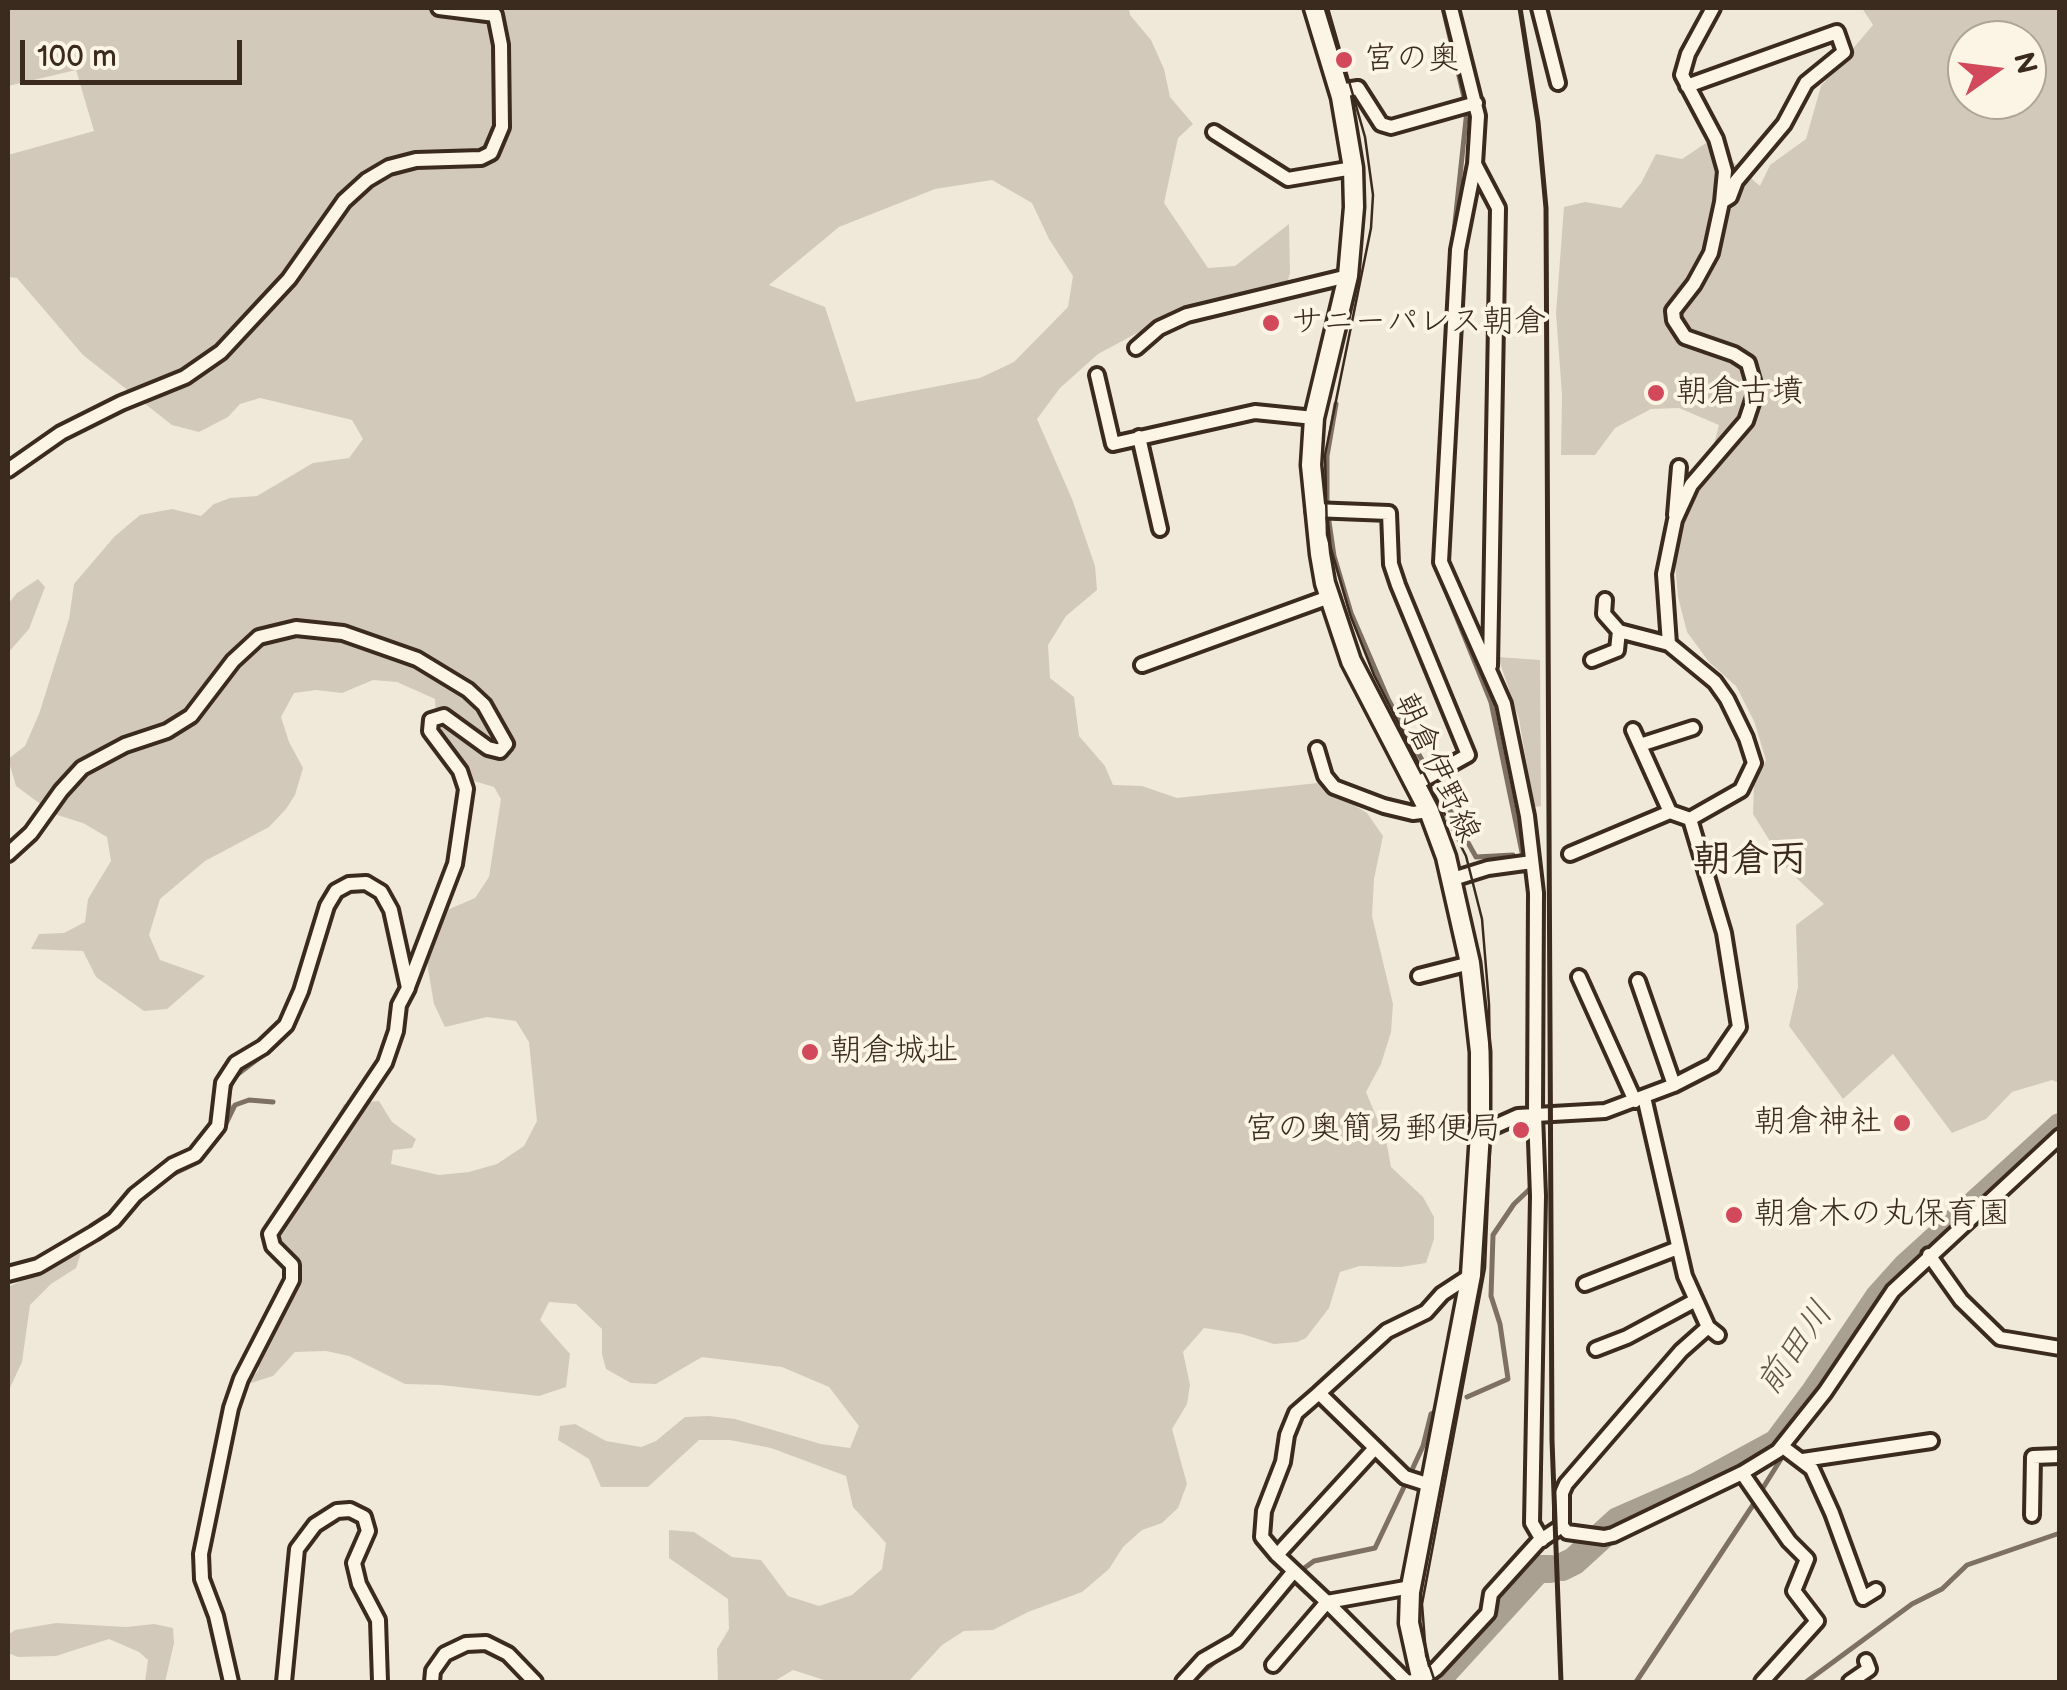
<!DOCTYPE html>
<html>
<head>
<meta charset="utf-8">
<style>
	body { margin:0 }
	#map { position:relative; width:2067px; height:1690px; overflow:hidden; background:#f0e9d9; font-family:"Balsamiq Sans",sans-serif }
	canvas { display:block }
	.frame { position:absolute; inset:0; border:10px solid #3b2a1e; pointer-events:none }
	.north { position:absolute; left:1947px; top:20px; width:100px; height:100px; box-sizing:border-box; background:#fcf5e5; border:2px solid #afa495; border-radius:50%; rotate:76deg; font-size:28px; font-weight:700; line-height:40px; text-align:center; color:#3b2a1e }
	.north::after { content:''; display:block; margin:auto; width:35px; height:45px; background:#d1495b; clip-path:polygon(50% 0,100% 100%,50% 72%,0 100%) }
	.scale { position:absolute; left:20px; top:40px; width:222px; height:45px; box-sizing:border-box; border:5px solid #3b2a1e; border-top:0; padding-left:12px; font-size:30px; line-height:35px; white-space:nowrap; color:#3b2a1e; -webkit-text-stroke:8px #fcf5e5; paint-order:stroke }
</style>
</head>
<body>
<div id="map">
<canvas width="2067" height="1690"></canvas>
<div class="frame"></div>
<div class="north">N</div>
<div class="scale">100 m</div>
</div>
<script>
const context = document.querySelector('canvas').getContext('2d');
context.lineJoin = 'round';
function paint(path, color) { context.fillStyle = color; context.fill(path, 'evenodd'); }
const poly = rows => new Path2D(rows.map(r => 'M' + r).join(''));
function stroke(path, color, width, dash) { context.strokeStyle = color; context.lineWidth = width; context.lineCap = dash ? 'butt' : 'round'; context.setLineDash(dash || []); context.stroke(path); }
function label(font, color, halo, rows, align = 'center') {
  context.font = font + ' "Balsamiq Sans","Klee One",sans-serif'; context.lineWidth = 8; context.setLineDash([]); context.textBaseline = 'middle'; context.strokeStyle = halo; context.fillStyle = color; for (const [text, x, y, turn = 0] of rows) {
    context.save(); context.translate(x, y); context.rotate((+turn || 0) * Math.PI / 180); context.textAlign = isNaN(turn) ? turn : align; if (halo) context.strokeText(text, 0, 0); context.fillText(text, 0, 0); context.restore();
  }
}
paint(poly([
	[8,8,1129,8,1130,15,1151,40,1164,69,1170,97,1193,124,1178,138,1164,203,1208,268,1235,266,1289,224,1290,273,1284,295,1194,309,1165,318,1098,354,1060,388,1037,419,1072,499,1095,566,1097,590,1066,616,1048,645,1050,678,1074,697,1079,736,1105,766,1113,785,1142,786,1177,798,1318,783,1367,813,1383,836,1374,879,1372,916,1393,1004,1391,1032,1381,1064,1366,1092,1386,1140,1391,1167,1423,1197,1434,1217,1434,1239,1426,1263,1401,1267,1360,1266,1340,1272,1329,1308,1306,1338,1297,1342,1274,1344,1242,1334,1204,1328,1183,1352,1190,1385,1187,1404,1172,1429,1187,1484,1178,1508,1162,1523,1142,1530,1123,1547,1109,1569,1082,1592,1028,1612,993,1630,964,1631,942,1645,908,1682,830,1682,793,1670,773,1682,718,1682,717,1649,729,1629,728,1599,669,1558,669,1530,694,1532,732,1557,761,1560,788,1596,819,1606,852,1595,882,1569,886,1543,853,1507,846,1476,771,1448,730,1440,699,1440,648,1487,601,1487,589,1459,558,1440,560,1426,575,1424,606,1441,641,1447,656,1441,685,1417,709,1416,735,1419,821,1444,850,1448,859,1426,829,1387,782,1367,702,1357,656,1384,631,1383,606,1369,602,1354,602,1329,576,1304,549,1302,540,1320,570,1354,566,1387,539,1396,441,1385,405,1384,349,1356,326,1351,295,1352,273,1376,248,1384,259,1369,253,1350,296,1261,281,1244,279,1224,285,1193,318,1153,344,1104,379,1101,392,1122,416,1139,412,1148,393,1150,391,1164,439,1175,469,1172,497,1164,524,1146,537,1121,529,1042,516,1021,487,1017,445,1027,434,1004,428,969,427,944,438,914,475,898,489,877,501,799,494,787,474,781,459,766,436,718,435,699,397,682,373,680,342,693,316,690,294,693,281,717,289,742,303,768,295,795,286,809,269,827,205,861,160,899,149,935,160,960,205,976,167,1009,144,1011,96,977,83,951,31,949,39,934,64,933,85,922,88,899,111,861,107,837,83,823,54,814,16,786,8,759,25,746,39,714,69,619,74,584,114,537,140,515,172,509,201,516,214,504,230,498,257,496,313,463,349,458,363,439,352,420,260,398,240,404,228,417,199,432,172,425,83,355,17,278,8,277,8,155,94,131,76,70,8,86],
	[992,180,1032,203,1049,239,1073,276,1068,307,1014,362,980,378,856,402,825,307,769,285,839,227,935,189],
	[1862,8,2059,8,2059,1083,2052,1080,2012,1092,1986,1119,1952,1133,1893,1054,1843,1099,1789,1026,1798,987,1796,925,1824,904,1788,870,1753,814,1754,784,1766,760,1754,721,1736,686,1709,662,1687,632,1678,597,1674,552,1684,519,1708,467,1719,425,1679,408,1651,409,1615,428,1595,455,1561,455,1562,395,1556,313,1564,207,1585,202,1621,208,1641,183,1656,154,1682,159,1709,141,1760,186,1770,165,1806,139,1821,86,1873,25],
	[1967,40,2027,40,2027,100,1967,100],
	[38,579,45,587,29,629,8,653,8,604,17,593],
	[1498,657,1540,660,1541,806,1534,807,1519,719],
	[81,1253,76,1268,51,1284,30,1305,22,1362,8,1392,8,1287],
	[56,1623,126,1627,154,1624,173,1628,174,1643,165,1682,145,1682,148,1660,139,1652,109,1639,56,1656,18,1657,8,1653,8,1635,15,1630]
]), '#d2c9ba');
stroke(poly([
	[1443,8,1467,110,1451,260],
	[1336,404,1327,456,1327,508,1334,556,1351,613,1388,699,1476,857,1513,855],
	[1435,556,1435,564,1491,702,1523,857],
	[230,1112,227,1096,234,1077,271,1049,288,1030],
	[167,1177,198,1162,221,1134,235,1105,249,1100,273,1102],
	[1467,1397,1508,1379,1500,1324,1491,1296,1493,1235,1514,1204,1534,1185],
	[1411,1472,1423,1446,1431,1414,1435,1412],
	[1761,1491,1781,1459],
	[1299,1572,1314,1561,1375,1548,1404,1487],
	[1251,1632,1288,1587],
	[1192,1682,1219,1658],
	[1636,1682,1753,1505],
	[1806,1682,1912,1604,1942,1589,1967,1565,2060,1533]
]), '#7e7163', 5);
stroke(poly([
	[1562,1567,1574,1561,1618,1521,1698,1486,1777,1443,1815,1392,1879,1297,1906,1267,2060,1127],
	[1442,1674,1538,1569,1550,1569]
]), '#aaa091', 28);
const street = poly([
	[1451,8,1478,116,1475,164,1458,250,1441,562,1504,704,1527,816,1536,893,1535,1114,1538,1196,1532,1523,1542,1540],
	[1539,8,1558,83],
	[1687,86,1837,32,1844,52,1806,83,1784,124,1736,181,1730,197,1722,202],
	[1339,91,1358,88,1381,124,1391,127,1476,103],
	[1214,132,1288,179,1353,168],
	[1475,164,1498,208,1490,666],
	[1136,348,1159,328,1187,315,1348,276],
	[1097,375,1113,444,1255,412,1314,418],
	[1139,437,1160,529],
	[8,470,61,433,121,403,185,377,221,352,289,279,344,201,367,180,389,167,416,160,481,158,491,153,502,127,501,45,495,15,439,8],
	[1313,510,1389,513,1391,564,1398,585,1468,755,1416,784],
	[1675,515,1679,467],
	[1605,600,1604,614,1619,631,1669,644],
	[1592,660,1617,650,1619,631],
	[1142,665,1329,597],
	[1633,730,1670,812],
	[1640,745,1693,728],
	[1317,749,1325,776,1334,787,1384,806,1413,813,1429,811],
	[8,854,31,833,61,791,82,768,125,745,167,731,191,716,233,661,259,637,296,628,343,633,417,659,468,690,484,705,506,744,500,751,488,748,444,716,431,720,430,731,460,771,466,789,455,864,408,987],
	[1570,854,1670,812,1690,819],
	[1453,879,1488,868,1532,862],
	[1419,976,1470,963],
	[1579,977,1635,1101],
	[1638,981,1674,1085],
	[1644,1097,1685,1276,1708,1327,1718,1335],
	[1480,1133,1518,1116,1605,1111,1674,1085,1713,1065,1739,1027,1724,933,1690,819,1741,790,1754,763,1746,738,1727,699,1715,682,1669,644,1664,574,1675,520,1691,485,1746,421,1756,391,1748,363,1734,354,1685,337,1674,320,1673,311,1694,284,1711,253,1722,202,1725,171,1716,139,1682,75,1688,54,1713,8],
	[1929,1255,1961,1300,2000,1338,2060,1348],
	[8,1274,38,1266,94,1233,114,1220,135,1195,173,1165,195,1155,218,1126,223,1083,236,1063,263,1047,286,1025,301,991,327,906,336,891,349,884,366,883,381,892,391,910,408,988,399,1005,396,1031,385,1063,270,1234,273,1246,292,1265,292,1280,241,1379,231,1408,201,1554,202,1579,216,1616,231,1682],
	[1585,1284,1678,1248],
	[1596,1349,1627,1337,1694,1301],
	[1319,1393,1296,1413,1287,1435,1283,1462,1264,1511,1262,1537,1277,1555,1327,1602,1411,1587],
	[1783,1447,1812,1469,1832,1513,1863,1598,1876,1590],
	[1803,1460,1931,1441],
	[1742,1473,1789,1541,1807,1559,1794,1591,1817,1621,1762,1682],
	[1430,1485,1405,1477,1319,1393,1387,1331,1426,1312,1442,1294,1471,1275],
	[2032,1515,2033,1457,2060,1456],
	[1562,1526,1567,1532,1604,1537,1613,1535,1742,1473,1778,1451,1825,1392,1893,1291,2060,1136],
	[1562,1526,1562,1493,1566,1484,1681,1351,1708,1327],
	[1277,1555,1375,1448],
	[1273,1665,1327,1602,1407,1682,1421,1680,1436,1669,1488,1613,1491,1594,1538,1542,1562,1526],
	[284,1682,297,1549,315,1525,337,1511,350,1510,364,1517,368,1531,354,1563,359,1584,378,1620,380,1682],
	[432,1682,433,1671,445,1654,466,1644,486,1643,508,1654,535,1682],
	[1183,1682,1203,1660,1236,1641,1294,1571],
	[1850,1682,1869,1669,1866,1661]
]);
const secondary = poly([
	[1314,8,1341,97,1353,168,1354,207,1348,276,1314,418,1311,465,1320,554,1325,583,1351,661,1429,811,1446,857,1470,963,1480,1052,1480,1133,1471,1275,1410,1592,1409,1623,1422,1682]
]);
stroke(street, '#3b2a1e', 20);
stroke(secondary, '#3b2a1e', 25);
stroke(street, '#fcf5e5', 12);
stroke(secondary, '#fcf5e5', 18);
stroke(poly([
	[1328,8,1365,137,1373,195,1371,228,1325,455,1327,535,1351,617,1374,675,1466,856,1482,919,1489,1004,1491,1128,1485,1268,1422,1604,1426,1655,1435,1682]
]), '#3b2a1e', 2.5);
stroke(poly([
	[1520,8,1538,122,1546,208,1552,1440,1561,1682]
]), '#3b2a1e', 5);
for (const [x, y, r, color] of [
	[1344,60,10,"#d1495b"],
	[1271,323,10,"#d1495b"],
	[1656,393,10,"#d1495b"],
	[810,1052,10,"#d1495b"],
	[1902,1123,10,"#d1495b"],
	[1521,1130,10,"#d1495b"],
	[1734,1215,10,"#d1495b"]
]) { const dot = new Path2D(); dot.arc(x, y, r, 0, 2 * Math.PI); context.fillStyle = color; context.fill(dot); stroke(dot, '#fcf5e5', 4); }
label('32px', '#3b2a1e', '#fcf5e5', [
	["宮の奥",1364,60],
	["サニーパレス朝倉",1291,323],
	["朝倉古墳",1676,393],
	["朝倉城址",830,1052],
	["朝倉神社",1882,1123,"right"],
	["宮の奥簡易郵便局",1501,1130,"right"],
	["朝倉木の丸保育園",1754,1215]
], 'left');
label('32px', '#3b2a1e', '#fcf5e5', [
	["朝倉伊野線",1436,768,65]
]);
label('italic 35px', '#625346', '#fcf5e5', [
	["前田川",1796,1349,-55]
]);
label('bold 38px', '#3b2a1e', '#fcf5e5', [
	["朝倉丙",1750,861]
]);
</script>
</body>
</html>
